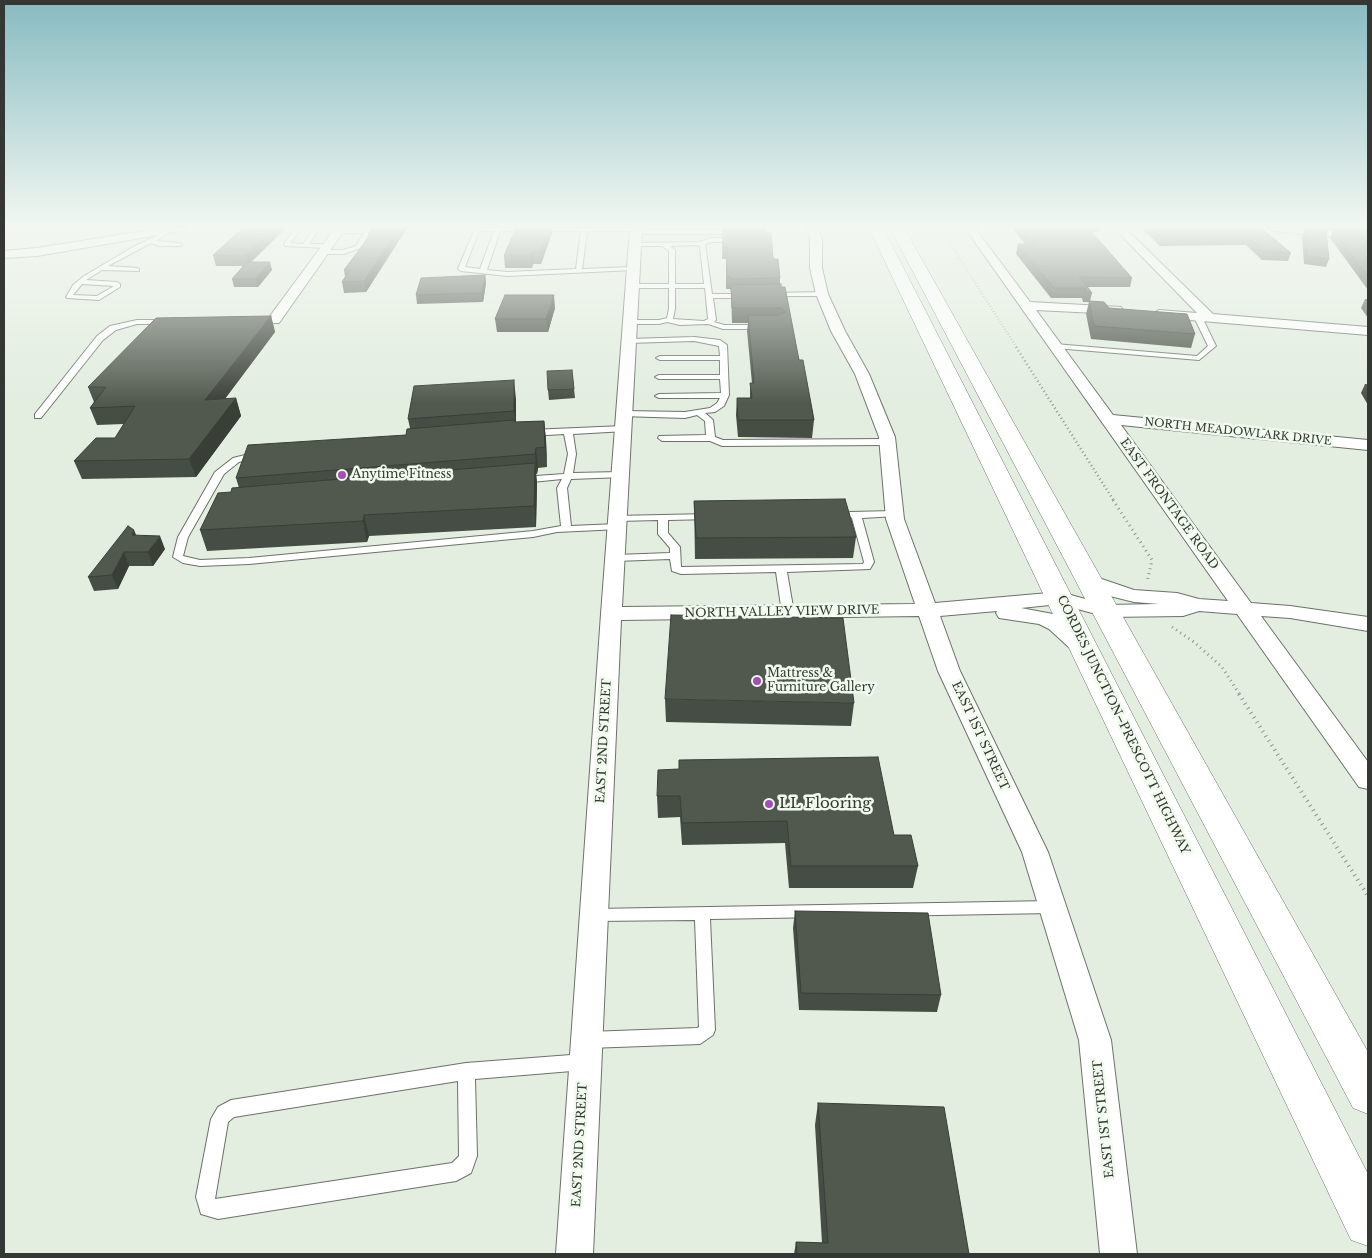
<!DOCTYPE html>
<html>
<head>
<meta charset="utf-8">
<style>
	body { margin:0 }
	#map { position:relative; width:1372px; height:1258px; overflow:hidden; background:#e3ede0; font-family:"Libre Baskerville",serif }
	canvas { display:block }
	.frame { position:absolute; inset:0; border:5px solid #343733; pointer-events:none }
</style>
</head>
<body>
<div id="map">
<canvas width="1372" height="1258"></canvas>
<div class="frame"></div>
</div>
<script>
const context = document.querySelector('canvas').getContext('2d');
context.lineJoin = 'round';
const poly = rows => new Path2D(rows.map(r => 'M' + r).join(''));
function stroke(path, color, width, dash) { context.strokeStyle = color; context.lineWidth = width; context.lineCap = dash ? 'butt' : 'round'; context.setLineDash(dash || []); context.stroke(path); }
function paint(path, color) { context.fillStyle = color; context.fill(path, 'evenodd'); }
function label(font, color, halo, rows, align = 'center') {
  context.font = font + ' "Libre Baskerville",serif'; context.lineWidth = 5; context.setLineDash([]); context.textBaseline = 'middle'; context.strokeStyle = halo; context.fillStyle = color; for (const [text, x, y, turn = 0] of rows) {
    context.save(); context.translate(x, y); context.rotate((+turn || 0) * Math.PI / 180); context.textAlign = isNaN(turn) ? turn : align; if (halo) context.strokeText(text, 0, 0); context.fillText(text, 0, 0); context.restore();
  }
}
const lane = poly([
	[296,228,302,228,290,243,303,244,314,228,320,228,309,244,327,244,330,246,327,248,285,246,284,243,296,228],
	[367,228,373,228,360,248,344,254,323,254,320,252,323,250,343,250,356,246,364,233,338,233,335,231,336,230,367,228],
	[475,228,638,228,638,230,732,230,735,232,732,234,636,234,634,233,634,231,587,231,582,269,632,267,634,268,634,270,507,276,461,271,458,269,475,228],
	[479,231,494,231,480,269,465,267,479,231],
	[500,231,581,231,576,269,507,272,487,270,500,231],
	[163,229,168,230,163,237,156,241,179,243,182,245,181,246,159,246,151,243,108,266,137,268,139,269,139,271,102,270,86,280,117,282,120,284,120,287,99,300,67,298,66,297,73,285,84,276,133,247,159,235,163,229],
	[82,284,114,286,97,296,73,295,82,284],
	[711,238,737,238,740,240,737,242,712,242,705,244,712,294,745,294,748,296,745,298,713,298,716,320,714,322,724,325,763,325,767,327,766,329,723,329,708,324,680,325,667,322,659,324,626,324,626,320,659,320,667,318,669,309,669,288,631,288,628,286,631,284,669,284,669,251,662,246,634,246,631,244,632,243,699,242,711,238],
	[695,245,700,246,704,284,675,284,675,250,670,246,695,245],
	[675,288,705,288,708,319,704,321,673,319,675,309,675,288],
	[773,293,822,292,825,294,822,296,771,296,771,294,773,293],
	[1198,315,1202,317,1216,346,1199,360,1055,348,1051,346,1055,344,1197,356,1208,346,1194,317,1198,315],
	[137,320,167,320,171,322,167,324,137,324,116,330,103,340,41,418,35,418,35,414,97,336,110,326,137,320],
	[694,337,720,340,727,345,729,395,724,406,715,412,705,413,713,420,715,437,723,440,887,439,891,442,887,445,722,446,710,441,662,441,658,438,659,436,706,435,705,421,697,415,685,418,621,416,620,414,624,411,685,412,710,408,717,403,720,398,659,398,655,396,659,394,721,393,720,379,659,379,655,377,659,375,720,375,720,360,660,360,656,358,660,356,720,356,719,346,694,341,628,343,624,341,628,339,694,337],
	[623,426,627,429,626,431,573,434,576,454,573,473,620,472,625,475,623,477,571,479,567,488,571,526,617,524,622,527,620,529,557,532,533,537,249,564,200,566,183,563,173,557,178,537,215,472,233,458,257,452,261,455,260,457,239,462,224,474,188,537,183,556,200,560,249,558,533,531,561,526,557,488,562,479,522,483,517,480,522,477,564,474,568,454,564,434,530,436,526,433,530,430,623,426],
	[894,511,897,512,899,514,897,516,862,518,874,562,870,569,787,572,794,613,788,616,782,613,776,572,681,574,672,571,670,559,616,561,611,558,616,555,670,553,670,548,658,534,658,520,618,521,615,520,613,518,615,516,709,514,714,517,712,519,668,520,668,533,680,547,681,567,863,564,864,562,852,518,845,515,850,512,894,511],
	[1052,901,1057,903,1059,907,1057,911,1052,913,710,919,715,1030,713,1035,700,1044,588,1048,582,1046,580,1040,582,1034,588,1032,697,1028,699,1027,695,920,594,921,589,920,586,915,589,910,594,909,1052,901],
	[584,1054,590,1056,593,1062,590,1068,584,1070,475,1079,477,1156,471,1173,456,1181,218,1219,201,1214,199,1207,196,1197,211,1119,218,1107,231,1100,466,1063,584,1054],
	[458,1081,459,1156,452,1163,215,1199,228,1122,234,1117,458,1081]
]);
const street = poly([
	[163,228,187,228,181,231,37,256,4,258,4,251,37,248,163,228],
	[335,228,346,228,279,323,269,323,267,320,335,228],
	[630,228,642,228,622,607,915,604,886,519,879,437,855,374,831,331,816,294,810,268,810,237,806,228,816,228,822,237,822,268,828,294,845,331,869,374,895,437,904,519,935,603,1060,592,1107,605,1159,604,1134,602,1106,595,1083,585,1080,581,1083,577,1090,575,1134,590,1177,593,1199,599,1228,601,965,228,975,228,1030,302,1121,307,1123,310,1121,313,1116,314,1036,310,1113,415,1368,440,1368,450,1121,425,1251,603,1290,606,1368,617,1368,631,1290,618,1261,616,1368,762,1368,789,1359,787,1237,614,1199,611,1183,616,1107,617,1059,604,1021,608,1053,614,1063,619,1092,646,1089,651,1081,653,1073,651,1049,629,1039,624,999,618,996,613,997,611,940,616,960,671,1048,852,1111,1040,1137,1254,1100,1254,1079,1040,1022,852,938,671,919,616,621,620,593,1254,556,1254,601,614,630,228],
	[1114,228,1125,228,1213,314,1368,327,1368,335,1154,317,1152,314,1159,310,1197,313,1114,228],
	[1268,228,1306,228,1368,234,1368,240,1274,231,1268,228]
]);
const primary = poly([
	[869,228,883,228,1368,1174,1368,1246,1351,1240,869,228],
	[890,228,904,228,1368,1052,1368,1114,1353,1108,890,228]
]);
stroke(lane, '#6b7368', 2);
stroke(street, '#6b7368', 2);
stroke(primary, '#6b7368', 1);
stroke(poly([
	[940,228,1017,348]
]), '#8f958d', 2, [0.5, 2.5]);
stroke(poly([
	[1016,347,1114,501]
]), '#8f958d', 2.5, [1, 3]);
stroke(poly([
	[1113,500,1152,560,1147,582],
	[1172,627,1194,642,1222,667,1240,695]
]), '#8f958d', 3, [1, 4]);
stroke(poly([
	[1239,694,1368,896]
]), '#8f958d', 4, [1, 4.5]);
paint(lane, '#fff');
paint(street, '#fff');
paint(primary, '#fff');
paint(poly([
	[286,228,251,262,272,270,258,287,234,287,232,279,243,266,216,266,213,255],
	[372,228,407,228,366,292,344,293,342,282,345,277,344,270,369,237,368,233],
	[516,228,551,228,552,233,541,264,533,264,532,268,505,268,504,256],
	[717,228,766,228,765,232,780,278,780,284,781,287,814,420,812,438,738,437,736,415,737,398,750,398,750,383,752,383,747,331,748,323,732,323,731,292,730,289,726,289,726,259,722,259,723,228],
	[1012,228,1101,228,1100,232,1092,232,1132,278,1130,287,1088,287,1092,293,1090,301,1109,308,1195,334,1191,348,1091,339,1086,314,1089,302,1083,302,1082,298,1051,298,1016,254,1018,244,1025,244],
	[1141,228,1261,228,1291,253,1288,261,1262,260,1246,245,1160,246],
	[1305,228,1329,259,1326,267,1304,264,1302,236],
	[1316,228,1368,228,1368,233],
	[1333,230,1368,233,1368,290,1330,238],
	[485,275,486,283,483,302,417,304,416,295],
	[1365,299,1368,299,1368,318,1361,308],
	[555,308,548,332,497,332,495,319],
	[271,316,275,332,225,399,236,398,241,416,196,477,82,479,74,461,115,438,124,424,97,425,90,408,94,402,88,387],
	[572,370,575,398,549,400,548,390],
	[1365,384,1368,384,1368,405,1361,393],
	[516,399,516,422,544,421,546,440,547,467,538,468,537,474,536,474,537,483,536,527,369,536,367,542,207,551,200,530,231,492,239,488,236,478,406,435,410,428,408,419],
	[694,501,856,537,853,558,695,559],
	[136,535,165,549,153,566,129,566,118,589,94,591,88,577],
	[665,699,854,703,851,726,666,722],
	[679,760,894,835,918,866,913,888,789,888,785,843,682,845,680,817,658,818,657,796,679,769],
	[795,911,941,995,937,1012,799,1010,793,928],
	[818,1103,969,1254,794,1254,796,1242,822,1243,815,1125]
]), '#464d44');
paint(poly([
	[273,228,286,228,247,266,245,256],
	[398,228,407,228,366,292,364,281],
	[549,228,551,228,552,233,541,264,540,252],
	[532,252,533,264,532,268,530,256],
	[270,262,272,270,258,287,256,279],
	[485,275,486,283,483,302,482,293],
	[554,295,555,308,548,332,546,319],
	[271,316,275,332,211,417,205,400],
	[514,380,516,399,516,430,514,411],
	[236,398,241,416,196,477,189,459],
	[544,421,546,440,547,467,545,447],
	[536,448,538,468,537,474,535,454],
	[535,463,537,483,536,527,534,506],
	[364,515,369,536,367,542,363,521],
	[134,530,140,544,132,535],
	[160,536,165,549,153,566,148,552],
	[124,552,129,566,118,589,112,575]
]), '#393e37');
const building = poly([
	[243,228,273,228,245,256,213,255,243,228],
	[372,228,398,228,364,281,342,282,350,270,344,270,372,233,368,233,372,228],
	[516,228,549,228,540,252,532,252,530,256,504,256,516,228],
	[1021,228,1088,228,1132,278,1079,277,1092,293,1086,292,1085,288,1054,288,1018,244,1034,244,1021,228],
	[1151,228,1261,228,1291,253,1265,252,1249,238,1162,238,1151,228],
	[1305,228,1326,230,1329,259,1307,256,1305,228],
	[1333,230,1368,233,1368,276,1333,230],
	[723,232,771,232,773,259,778,259,780,278,731,279,730,276,727,276,727,247,723,247,723,232],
	[247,262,270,262,256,279,232,279,247,262],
	[485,275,482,293,416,295,421,278,485,275],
	[781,284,781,287,785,287,799,360,803,360,814,420,738,420,737,398,752,398,750,383,754,383,748,315,779,315,785,312,782,308,732,308,731,285,781,284],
	[505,295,554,295,546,319,495,319,505,295],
	[1089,301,1104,302,1109,308,1187,314,1195,334,1094,326,1089,301],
	[271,316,205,400,236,398,189,459,74,461,96,438,115,438,135,406,90,408,106,387,88,387,156,318,271,316],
	[572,370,574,389,548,390,547,371,572,370],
	[514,380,514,411,408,419,414,386,514,380],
	[514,420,515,422,544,421,545,447,536,448,535,454,236,478,248,445,406,435,407,429,514,420],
	[535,463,534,506,364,515,363,521,200,530,218,493,231,492,232,488,535,463],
	[845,499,856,537,696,538,694,501,845,499],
	[128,526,134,530,132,535,160,536,148,552,124,552,112,575,88,577,128,526],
	[671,615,843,618,854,703,665,699,671,615],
	[878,757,894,835,911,835,918,866,791,866,787,821,682,823,680,796,657,796,658,770,679,769,679,760,878,757],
	[795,911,928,913,941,995,801,993,795,911],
	[818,1103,944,1107,969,1254,797,1254,796,1242,828,1243,818,1103]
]);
paint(building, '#51594f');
stroke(building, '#393e37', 1);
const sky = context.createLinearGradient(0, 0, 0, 404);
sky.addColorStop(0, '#87bbc1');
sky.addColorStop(0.56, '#f2f7f1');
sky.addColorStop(1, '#f2f7f100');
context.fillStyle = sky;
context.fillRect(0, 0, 1372, 404);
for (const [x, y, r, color] of [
	[342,475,5,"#a44dba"],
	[757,681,5,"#a44dba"],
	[769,804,5,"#a44dba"]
]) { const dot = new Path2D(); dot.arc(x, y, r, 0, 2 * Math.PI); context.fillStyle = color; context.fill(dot); stroke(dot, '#f0faed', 2); }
label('11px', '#343733', '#f0faed', [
	["NORTH MEADOWLARK DRIVE",1238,432,6]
]);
label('12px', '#343733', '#f0faed', [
	["Anytime Fitness",352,475],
	["Mattress &",767,674],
	["Furniture Gallery",767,688]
], 'left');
label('12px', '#343733', '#f0faed', [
	["EAST FRONTAGE ROAD",1169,504,54],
	["NORTH VALLEY VIEW DRIVE",782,612,-1],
	["CORDES JUNCTION–PRESCOTT HIGHWAY",1123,725,64],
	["EAST 1ST STREET",980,736,65],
	["EAST 2ND STREET",604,741,-87],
	["EAST 1ST STREET",1104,1119,-96],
	["EAST 2ND STREET",580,1145,-87]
]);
label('15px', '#343733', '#f0faed', [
	["LL Flooring",779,804]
], 'left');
</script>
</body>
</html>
